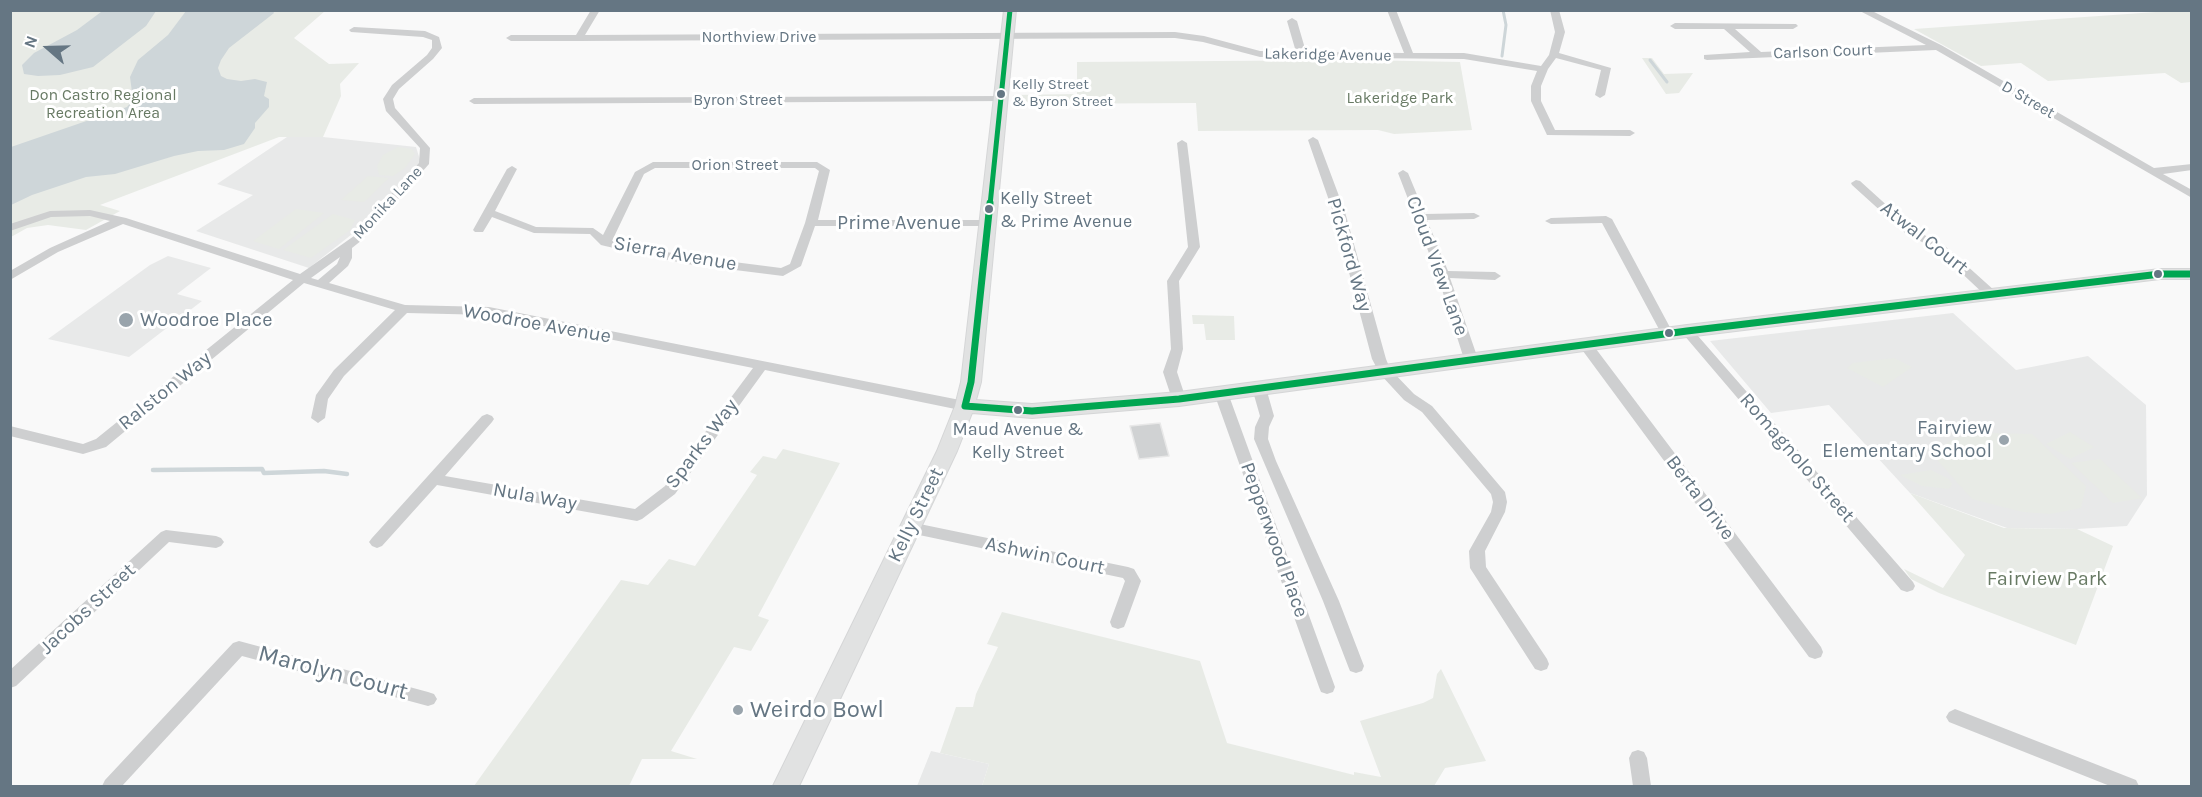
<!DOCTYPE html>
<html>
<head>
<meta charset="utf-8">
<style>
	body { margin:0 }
	#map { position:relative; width:2202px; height:797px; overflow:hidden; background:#f9f9f9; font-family:Karla,sans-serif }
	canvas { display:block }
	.frame { position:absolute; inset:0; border:12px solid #657683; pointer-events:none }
	.north { position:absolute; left:18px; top:18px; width:60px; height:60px; -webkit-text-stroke:4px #fff; paint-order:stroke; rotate:290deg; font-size:16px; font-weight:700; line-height:24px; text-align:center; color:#657683 }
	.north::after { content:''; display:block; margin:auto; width:21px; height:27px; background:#657683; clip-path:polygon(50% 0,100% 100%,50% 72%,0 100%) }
</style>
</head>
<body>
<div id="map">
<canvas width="2202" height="797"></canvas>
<div class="frame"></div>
<div class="north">N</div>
</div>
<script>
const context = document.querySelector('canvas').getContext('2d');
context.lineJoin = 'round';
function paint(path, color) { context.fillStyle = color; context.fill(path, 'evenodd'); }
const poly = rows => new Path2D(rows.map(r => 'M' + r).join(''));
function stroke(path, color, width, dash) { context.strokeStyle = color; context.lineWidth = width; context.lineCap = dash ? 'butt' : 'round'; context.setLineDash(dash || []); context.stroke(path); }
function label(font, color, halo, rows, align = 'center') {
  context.font = font + ' Karla,sans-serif'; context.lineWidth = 6; context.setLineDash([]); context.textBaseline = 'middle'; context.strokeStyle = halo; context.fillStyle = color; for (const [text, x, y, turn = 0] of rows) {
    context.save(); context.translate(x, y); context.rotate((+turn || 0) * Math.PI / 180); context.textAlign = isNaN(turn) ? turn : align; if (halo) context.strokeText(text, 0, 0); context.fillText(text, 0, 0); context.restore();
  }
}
paint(poly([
	[287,137,323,137,416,147,421,163,356,231,309,268,196,231,253,195,217,184],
	[168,256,211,268,177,294,202,301,129,357,48,339,150,265],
	[1953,313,2016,370,2088,356,2146,405,2147,495,2127,526,2077,529,2007,528,1910,493,1829,405,1771,413,1710,341],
	[931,751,989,764,982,786,917,786]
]), '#e8e9e9');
paint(poly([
	[11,11,477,11,325,11,294,38,329,64,359,63,340,84,341,96,323,137,279,137,100,205,120,211,86,230,48,225,27,228,11,237],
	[2170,11,2191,11,2191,82,2181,83,2165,73,2048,81,2021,63,1981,66,1914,29],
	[1642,58,1652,58,1664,74,1693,73,1679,93,1666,94],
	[1361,60,1460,62,1472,130,1394,134,1378,130,1198,131,1196,103,1012,104,1013,95,1077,94,1077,62],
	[398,147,412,149,415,154,405,168,393,176,379,175,377,166,383,155],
	[368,176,389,178,364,202,341,200],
	[296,209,324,213,279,249,253,241],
	[333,214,355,220,350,230,311,258,283,250],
	[1192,315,1234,316,1235,340,1206,340,1204,324,1193,324],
	[1894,358,1912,367,1883,387,1847,368,1853,363],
	[2070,432,2094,447,2070,459,2046,444],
	[1987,433,2032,434,2086,486,2081,508,2050,514,2023,512,1972,499,1931,453,1955,438],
	[783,449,840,463,758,616,769,620,751,651,734,647,671,751,697,759,642,759,629,786,474,786,621,580,648,585,669,559,695,566,757,475,750,472,763,456,776,459],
	[2100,459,2142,498,2113,503,2071,463],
	[1931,470,1949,479,1952,484,1949,489,1922,486,1900,475],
	[1910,493,2004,528,2077,529,2113,546,2076,645,1939,593,1911,579,1904,569,1943,588,1965,555],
	[1002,612,1200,661,1227,743,1354,775,1354,772,1381,777,1360,721,1423,703,1433,698,1437,674,1441,669,1486,761,1445,768,1434,786,982,786,989,764,940,753,956,707,973,707,976,694,998,647,987,644]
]), '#e8ebe6');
paint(poly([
	[109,11,156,11,146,26,93,67,60,75,38,76,24,74,22,65,34,53,77,30,101,12],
	[186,11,273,11,274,13,269,17,229,48,221,60,218,68,221,76,227,79,241,81,255,79,267,82,264,96,269,99,269,107,255,123,255,128,244,144,224,150,198,151,174,156,115,174,86,177,32,195,11,205,11,147,127,107,133,100,130,77,138,60,168,35]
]), '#ced6d9');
stroke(poly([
	[1502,56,1506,25,1503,10],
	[1650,60,1667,82]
]), '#ced6d9', 3);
stroke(poly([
	[153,470,262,469,264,473,324,471,347,474]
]), '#ced6d9', 4.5);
const building = poly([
	[1160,423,1169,456,1139,459,1130,426,1160,423]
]);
paint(building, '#d0d2d3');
stroke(building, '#e8e8e8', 1.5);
const secondary = poly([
	[1004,10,1016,10,981,382,976,400,1032,404,1179,392,1687,325,2160,269,2192,269,2192,279,2160,279,1687,337,1179,406,1032,418,972,413,957,451,799,786,773,786,937,451,955,406,961,382,1004,10]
]);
stroke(secondary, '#d5d6d7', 2);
paint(poly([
	[591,10,600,10,585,35,1175,32,1204,36,1260,51,1296,52,1287,21,1292,18,1297,21,1306,52,1404,53,1387,10,1396,10,1413,53,1464,53,1541,66,1549,55,1555,32,1550,10,1559,10,1565,32,1559,53,1611,68,1605,95,1600,98,1595,95,1601,70,1556,58,1548,69,1541,86,1541,101,1555,130,1630,130,1635,133,1630,136,1547,135,1531,101,1531,86,1537,71,1464,59,1260,57,1203,42,1175,38,579,41,511,41,506,38,511,35,576,35,591,10],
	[1858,10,1870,10,1941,45,2154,168,2192,164,2192,170,2163,174,2192,190,2192,198,1936,50,1707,60,1704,59,1704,55,1750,52,1724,29,1675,29,1670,26,1675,23,1796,24,1798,26,1793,29,1735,29,1761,52,1926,45,1858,10],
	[354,27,425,31,439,37,442,48,433,59,399,89,393,99,395,108,430,148,429,164,362,240,352,248,352,258,348,266,329,283,405,305,489,307,965,401,970,403,972,406,970,409,965,411,765,370,675,494,642,519,637,521,437,485,382,546,377,548,372,546,369,542,372,538,482,416,487,414,492,416,494,419,492,422,445,476,635,509,665,486,753,368,489,315,407,313,344,376,328,399,325,418,318,423,311,418,316,395,334,370,395,310,304,283,106,447,83,454,10,436,10,426,83,444,96,439,293,280,123,224,58,252,10,280,10,271,50,248,110,221,90,216,51,217,10,231,10,224,50,211,90,210,126,218,300,274,354,236,419,163,420,148,386,111,383,99,392,85,427,55,432,48,432,40,423,37,351,32,349,30,354,27],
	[340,257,337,264,318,280,311,278,340,257],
	[1001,96,1005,97,1005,101,474,104,469,101,474,98,1001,96],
	[1313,137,1318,140,1345,212,1386,359,1390,369,1414,394,1432,406,1505,492,1507,502,1505,512,1485,551,1486,567,1547,659,1549,664,1547,669,1541,671,1535,669,1470,568,1469,551,1491,512,1493,502,1491,494,1422,412,1404,400,1380,374,1372,359,1333,212,1308,140,1313,137],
	[1182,140,1187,143,1200,247,1179,281,1183,349,1177,372,1186,399,1179,404,1172,399,1163,372,1171,349,1167,281,1188,247,1177,143,1182,140],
	[653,162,817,162,830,170,818,220,987,220,993,223,987,226,815,226,801,266,783,276,687,264,605,246,601,245,590,234,534,233,492,217,483,232,475,232,473,230,507,169,512,166,517,169,495,211,536,227,593,228,603,235,635,172,653,162],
	[655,168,815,168,819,171,805,223,790,264,781,268,687,256,612,241,644,174,655,168],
	[1403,170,1408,173,1425,214,1474,213,1480,216,1474,219,1427,220,1448,271,1495,272,1501,276,1495,280,1450,278,1478,359,1476,362,1471,363,1464,359,1437,274,1398,173,1403,170],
	[1856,180,1860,181,1913,229,1945,246,1995,291,1997,294,1995,297,1987,297,1937,250,1905,233,1852,185,1851,183,1856,180],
	[1606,216,1612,219,1673,333,1671,336,1663,336,1661,333,1602,223,1551,224,1545,221,1551,218,1606,216],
	[1687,327,1691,328,1913,582,1915,586,1913,590,1907,592,1901,590,1683,334,1681,331,1687,327],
	[1585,340,1590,341,1821,647,1823,652,1821,657,1815,659,1809,657,1580,347,1579,344,1580,341,1585,340],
	[1259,383,1266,388,1274,416,1269,427,1268,439,1276,461,1339,601,1364,666,1362,671,1356,673,1350,671,1348,666,1323,601,1254,439,1255,427,1260,416,1252,388,1259,383],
	[1221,388,1228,393,1335,687,1333,692,1327,694,1321,692,1319,687,1214,393,1221,388],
	[910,522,1128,567,1134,569,1141,581,1126,622,1124,627,1118,629,1112,627,1110,622,1125,581,1123,578,905,532,902,528,905,524,910,522],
	[166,530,216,536,221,538,224,542,221,546,216,548,169,542,16,686,10,688,10,670,161,532,166,530],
	[239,641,428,692,434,694,437,699,434,704,428,706,242,656,122,786,102,786,105,780,233,643,239,641],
	[1955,709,2136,780,2139,786,2110,786,1949,722,1946,717,1949,712,1955,709],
	[1638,750,1644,752,1647,758,1651,786,1633,786,1629,758,1632,752,1638,750]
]), '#cecfd0');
paint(secondary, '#e1e2e2');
stroke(poly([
	[990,205,1010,10]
]), '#00a651', 5);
stroke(poly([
	[965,406,1032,411,1179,399,1687,331,2160,274,2192,274],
	[965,406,971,382,990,203]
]), '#00a651', 7);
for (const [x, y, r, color] of [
	[1001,94,5,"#657683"],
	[989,209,5,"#657683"],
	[2158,274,5,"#657683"],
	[126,320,8,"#99a4ac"],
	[1669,333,5,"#657683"],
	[1018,410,5,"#657683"],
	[2004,440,6,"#99a4ac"],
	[738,710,6,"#99a4ac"]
]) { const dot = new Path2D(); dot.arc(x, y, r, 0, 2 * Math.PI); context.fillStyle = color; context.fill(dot); stroke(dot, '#fff', 2); }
label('15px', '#657683', '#fff', [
	["Kelly Street",1012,85],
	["& Byron Street",1012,102]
], 'left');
label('16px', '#657683', '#fff', [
	["Northview Drive",759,37],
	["Carlson Court",1823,52,-2],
	["Lakeridge Avenue",1328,55,1],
	["Byron Street",738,100],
	["D Street",2028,100,30],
	["Orion Street",735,165],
	["Monika Lane",388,203,-47]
]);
label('16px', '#687a64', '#fff', [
	["Don Castro Regional",103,95],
	["Recreation Area",103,113],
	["Lakeridge Park",1400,98]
]);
label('18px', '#657683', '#fff', [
	["Kelly Street",1000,199],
	["& Prime Avenue",1000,222],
	["Maud Avenue &",1018,430,"center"],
	["Kelly Street",1018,453,"center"]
], 'left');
label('20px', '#657683', '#fff', [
	["Prime Avenue",899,223],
	["Atwal Court",1924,238,38],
	["Sierra Avenue",675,254,10],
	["Pickford Way",1349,255,74],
	["Cloud View Lane",1437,266,70],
	["Woodroe Avenue",537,324,10],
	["Ralston Way",165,391,-39],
	["Sparks Way",702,444,-53],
	["Romagnolo Street",1797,458,49],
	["Nula Way",535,497,10],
	["Berta Drive",1700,498,53],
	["Kelly Street",916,515,-64],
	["Pepperwood Place",1274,540,70],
	["Ashwin Court",1045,556,12],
	["Jacobs Street",88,609,-43]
]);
label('20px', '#657683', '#fff', [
	["Woodroe Place",140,320],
	["Fairview",1992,428,"right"],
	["Elementary School",1992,451,"right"]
], 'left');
label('20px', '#687a64', '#fff', [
	["Fairview Park",2047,579]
]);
label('24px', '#657683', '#fff', [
	["Marolyn Court",333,673,15]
]);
label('24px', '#657683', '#fff', [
	["Weirdo Bowl",750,710]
], 'left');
</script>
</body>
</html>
